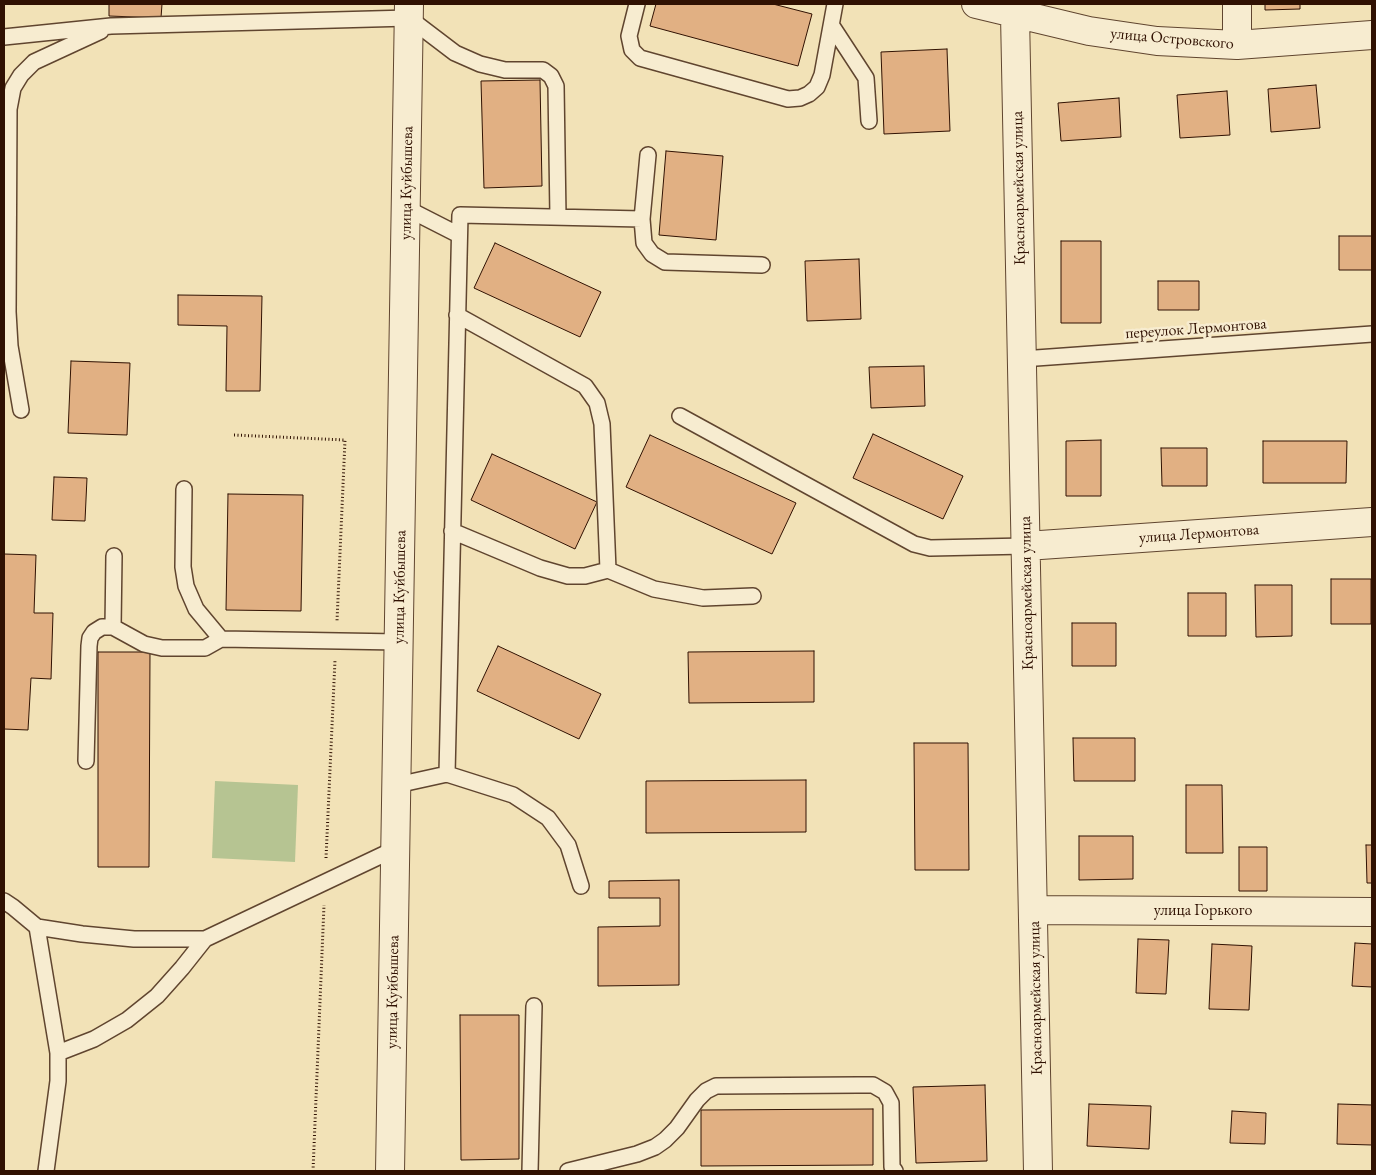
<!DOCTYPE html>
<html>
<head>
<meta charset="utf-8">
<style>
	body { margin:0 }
	#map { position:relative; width:1376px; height:1175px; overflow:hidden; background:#f2e2b7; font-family:"EB Garamond",serif }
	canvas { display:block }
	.frame { position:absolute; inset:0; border:5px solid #301102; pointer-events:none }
</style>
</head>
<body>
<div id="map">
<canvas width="1376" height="1175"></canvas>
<div class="frame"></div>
</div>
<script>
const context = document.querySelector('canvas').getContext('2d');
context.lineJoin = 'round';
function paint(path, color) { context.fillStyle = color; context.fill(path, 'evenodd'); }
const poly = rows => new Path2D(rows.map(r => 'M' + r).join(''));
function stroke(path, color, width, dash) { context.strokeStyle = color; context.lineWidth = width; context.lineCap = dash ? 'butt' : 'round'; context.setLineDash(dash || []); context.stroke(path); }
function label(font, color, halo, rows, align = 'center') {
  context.font = font + ' "EB Garamond",serif'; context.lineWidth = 5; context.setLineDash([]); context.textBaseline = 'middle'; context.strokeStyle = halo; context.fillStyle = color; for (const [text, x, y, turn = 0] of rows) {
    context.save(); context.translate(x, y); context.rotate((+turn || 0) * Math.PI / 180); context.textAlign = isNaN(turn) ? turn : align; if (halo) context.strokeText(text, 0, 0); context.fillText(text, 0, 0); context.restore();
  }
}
paint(poly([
	[215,781,298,785,295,862,212,858]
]), '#b6c492');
const building = poly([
	[109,4,162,4,161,18,109,16,109,4],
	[656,4,773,4,812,14,798,66,650,26,656,4],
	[1265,4,1300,4,1300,9,1265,10,1265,4],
	[947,49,950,131,884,134,881,52,947,49],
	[540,80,542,186,484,188,481,81,540,80],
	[1316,85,1320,128,1271,132,1268,89,1316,85],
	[1227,91,1230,135,1180,138,1177,95,1227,91],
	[1119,98,1121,137,1061,141,1058,103,1119,98],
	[666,151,723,156,716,240,659,235,666,151],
	[1339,236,1372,236,1372,270,1339,270,1339,236],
	[1061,241,1101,241,1101,323,1061,323,1061,241],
	[495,243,601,292,580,337,474,288,495,243],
	[859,259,861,319,807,321,805,261,859,259],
	[1158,281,1199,281,1199,310,1158,310,1158,281],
	[178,295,262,296,260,391,226,391,227,326,178,325,178,295],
	[71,361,130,363,127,435,68,433,71,361],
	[924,366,925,406,871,408,869,367,924,366],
	[873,434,963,476,943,519,853,478,873,434],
	[650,435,796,503,772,554,626,487,650,435],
	[1101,440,1101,496,1066,496,1066,441,1101,440],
	[1263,441,1347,441,1346,483,1263,483,1263,441],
	[1161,448,1207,448,1207,486,1162,486,1161,448],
	[492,454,597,502,575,549,471,500,492,454],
	[54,477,87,478,85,521,52,520,54,477],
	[228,494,303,495,301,611,226,610,228,494],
	[4,554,36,555,34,613,53,613,51,679,31,678,28,730,4,729,4,554],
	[1331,579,1371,579,1371,624,1331,624,1331,579],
	[1255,585,1292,585,1292,636,1256,637,1255,585],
	[1188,593,1226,593,1226,636,1188,636,1188,593],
	[1072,623,1116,623,1116,666,1072,666,1072,623],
	[498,646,601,694,579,739,477,691,498,646],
	[814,651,814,702,689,703,688,652,814,651],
	[98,652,150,652,149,867,98,867,98,652],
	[1073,738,1135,738,1135,781,1074,781,1073,738],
	[914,743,968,743,969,870,915,870,914,743],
	[806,780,806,832,646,833,646,781,806,780],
	[1186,785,1222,785,1223,853,1186,853,1186,785],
	[1079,836,1133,836,1133,879,1079,880,1079,836],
	[1366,845,1372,845,1372,883,1367,883,1366,845],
	[1239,847,1267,847,1267,891,1239,891,1239,847],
	[679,880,679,985,598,986,598,927,660,926,660,898,609,898,609,881,679,880],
	[1138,939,1169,940,1166,994,1136,993,1138,939],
	[1355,943,1372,944,1372,987,1352,986,1355,943],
	[1212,944,1252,946,1249,1010,1209,1009,1212,944],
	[460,1015,519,1015,519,1159,461,1160,460,1015],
	[985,1085,987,1161,916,1163,913,1087,985,1085],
	[1089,1104,1151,1106,1149,1149,1087,1146,1089,1104],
	[1338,1104,1372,1105,1372,1145,1337,1144,1338,1104],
	[873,1109,873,1165,701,1166,701,1110,873,1109],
	[1232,1111,1266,1113,1265,1144,1230,1143,1232,1111]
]);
paint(building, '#e1b083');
stroke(building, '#301102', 1);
const service = poly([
	[637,4,629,36,632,50,640,58,788,99,800,98,809,94,817,87,822,75,835,4],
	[832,26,866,78,869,121],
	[4,37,111,26,409,18,455,53,480,64,505,70,543,70,551,76,556,86,558,217],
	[406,208,459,235],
	[642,219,644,243,652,254,665,262,762,265],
	[457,315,585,386,597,403,602,424,608,570],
	[1022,359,1372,334],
	[21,410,10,346,8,312,9,109,13,88,21,75,34,62,101,31],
	[680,416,914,544,930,548,1026,546],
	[184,489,183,567,186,586,196,609,221,639],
	[452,531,540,568,568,576,585,576,608,570,654,589,703,598,753,596],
	[113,627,114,556],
	[86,761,89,646,90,638,94,632,102,627,113,627,144,644,162,648,205,648,221,639,399,642],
	[447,774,460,215,642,219,648,155],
	[397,785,447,774,513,795,548,818,568,845,581,886],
	[4,901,13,907,37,927,82,934,134,939,205,939,395,849],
	[37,927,58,1053,58,1081,46,1171],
	[58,1053,94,1039,127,1020,157,996,182,968,205,939],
	[530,1171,534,1006],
	[568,1171,637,1154,655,1147,665,1140,677,1128,697,1100,706,1091,716,1086,858,1085,873,1085,885,1092,891,1103,892,1167,895,1171]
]);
const minor = poly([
	[976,4,1089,31,1157,41,1237,45,1372,35],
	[1015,15,1038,1171],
	[1237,45,1237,4],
	[1026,546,1372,522],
	[1034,910,1372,912]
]);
const tertiary = poly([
	[390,1171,409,4]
]);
stroke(service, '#60452f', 18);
stroke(minor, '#60452f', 30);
stroke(tertiary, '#60452f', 30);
stroke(poly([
	[234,435,345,440,337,621],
	[326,858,335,660],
	[313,1171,324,905]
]), '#301102', 3, [1, 2.5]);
stroke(service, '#f7ecd0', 15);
stroke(minor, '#f7ecd0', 28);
stroke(tertiary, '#f7ecd0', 28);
label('16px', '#301102', '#f7ecd0', [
	["улица Островского",1172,39,5],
	["улица Куйбышева",407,183,-89],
	["Красноармейская улица",1019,188,-91],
	["переулок Лермонтова",1196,329,-4],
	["улица Лермонтова",1199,534,-4],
	["улица Куйбышева",400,587,-89],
	["Красноармейская улица",1027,593,-91],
	["улица Горького",1203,911],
	["улица Куйбышева",393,992,-89],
	["Красноармейская улица",1036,998,-91]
]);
</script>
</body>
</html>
